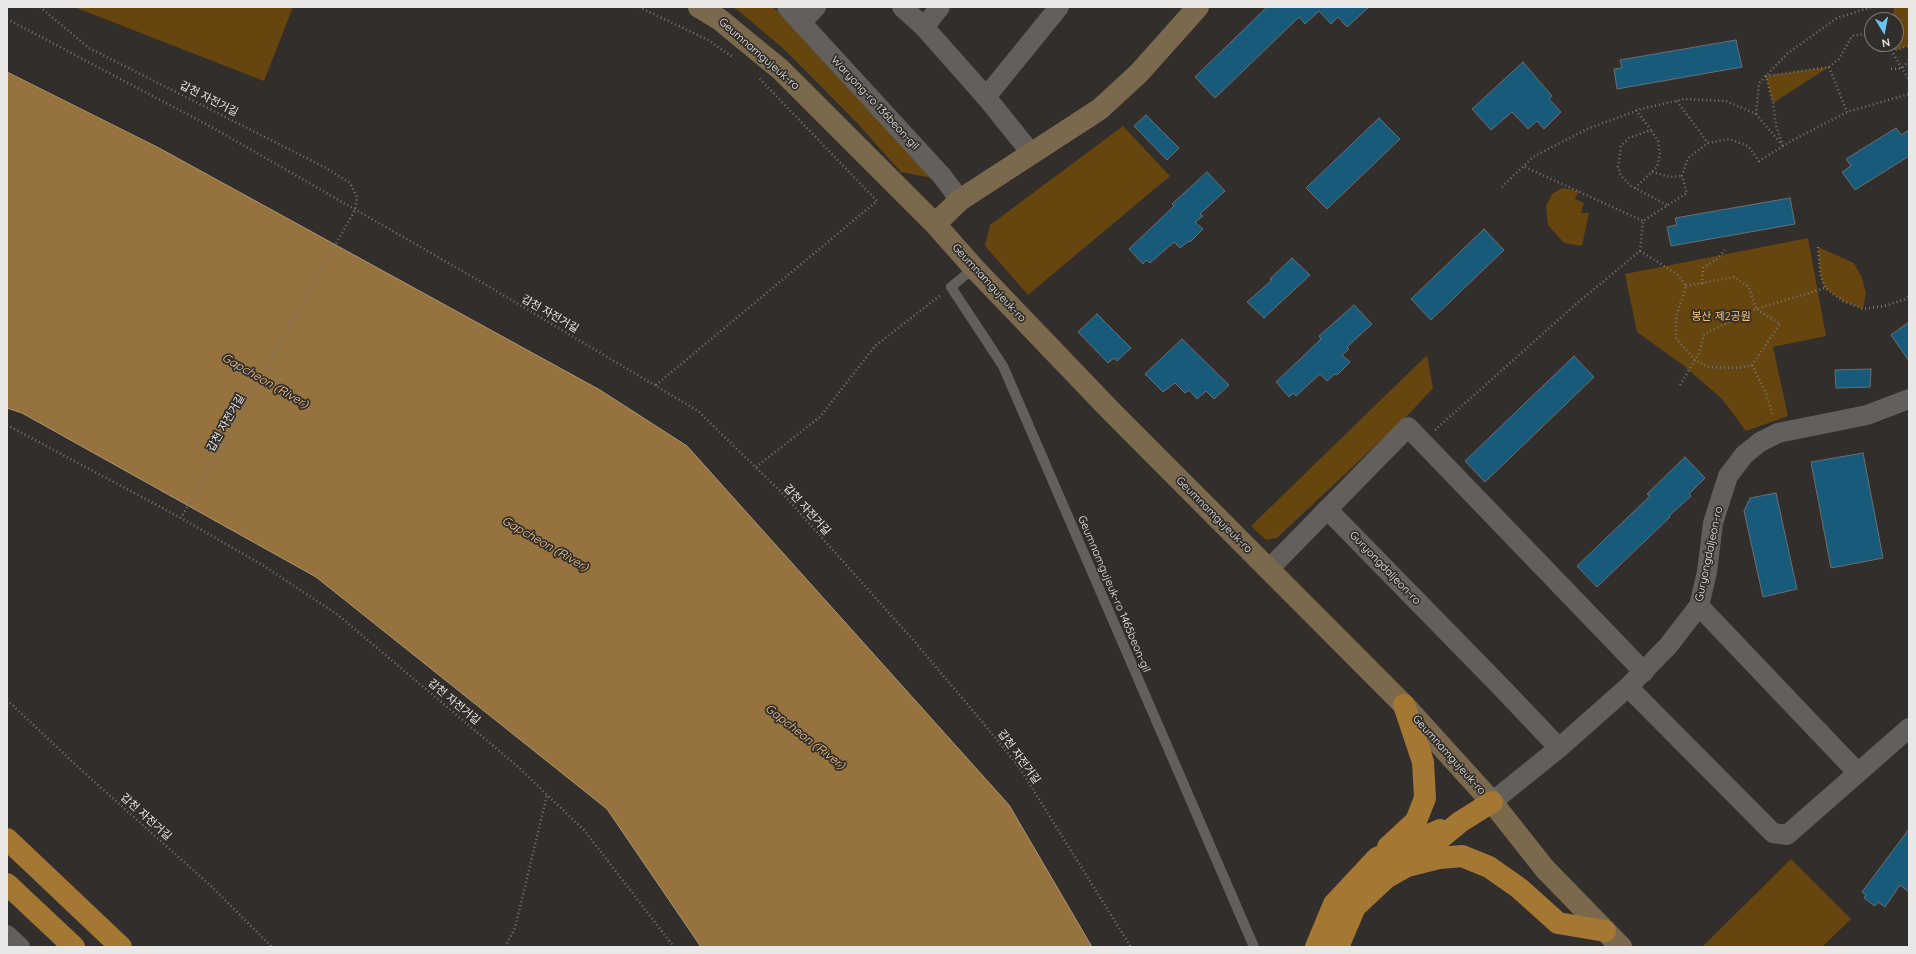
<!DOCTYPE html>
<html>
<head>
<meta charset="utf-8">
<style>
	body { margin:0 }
	#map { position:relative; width:1916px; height:954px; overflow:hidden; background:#312e2b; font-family:Quicksand,sans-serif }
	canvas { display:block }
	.frame { position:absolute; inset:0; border:8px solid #eae8e6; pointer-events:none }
	.north { position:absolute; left:1864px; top:12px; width:40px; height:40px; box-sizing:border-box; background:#312e2b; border:1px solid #7b7876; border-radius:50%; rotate:170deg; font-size:11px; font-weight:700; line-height:16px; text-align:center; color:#eae8e6 }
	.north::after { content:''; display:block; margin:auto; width:14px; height:18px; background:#6cc3f2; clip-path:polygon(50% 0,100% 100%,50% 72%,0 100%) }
</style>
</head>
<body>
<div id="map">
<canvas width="1916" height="954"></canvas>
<div class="frame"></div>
<div class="north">N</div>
</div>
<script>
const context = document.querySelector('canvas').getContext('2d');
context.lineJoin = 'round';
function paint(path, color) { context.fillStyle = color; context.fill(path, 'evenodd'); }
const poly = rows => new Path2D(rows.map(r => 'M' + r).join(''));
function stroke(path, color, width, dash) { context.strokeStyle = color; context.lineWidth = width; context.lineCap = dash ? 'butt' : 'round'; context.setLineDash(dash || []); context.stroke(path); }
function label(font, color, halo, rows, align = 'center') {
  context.font = font + ' Quicksand,"Noto Sans KR",sans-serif'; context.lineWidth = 3.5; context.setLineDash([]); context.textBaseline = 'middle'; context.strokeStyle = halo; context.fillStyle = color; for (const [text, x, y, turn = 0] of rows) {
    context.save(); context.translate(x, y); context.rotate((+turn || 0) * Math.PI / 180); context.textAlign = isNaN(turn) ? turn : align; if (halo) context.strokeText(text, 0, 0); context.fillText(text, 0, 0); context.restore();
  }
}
paint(poly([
	[74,7,293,7,264,81],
	[734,7,773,7,810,44,932,178,901,172,857,123,786,51],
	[1894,7,1909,7,1909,46,1895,50,1883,48,1877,44,1896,44,1896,20,1890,20,1893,16],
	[1829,67,1773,103,1766,76],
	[1123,126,1170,176,1028,295,985,246,990,225],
	[1562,188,1579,191,1575,199,1584,203,1581,213,1589,213,1582,246,1564,243,1548,225,1546,206,1552,194],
	[1808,238,1826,336,1773,347,1788,416,1746,431,1722,399,1683,365,1637,332,1625,274],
	[1818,247,1854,263,1862,278,1866,293,1863,309,1843,301,1825,288,1820,273],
	[1427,355,1433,388,1410,413,1277,538,1266,540,1251,526],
	[1791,859,1851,919,1822,947,1702,947]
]), '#66450f');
const water = poly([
	[7,72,159,148,600,390,687,446,1009,805,1092,947,701,947,607,809,316,577,22,413,7,408,7,72]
]);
paint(water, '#96723f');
stroke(water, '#af9571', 1);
const building = poly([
	[1267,7,1369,7,1347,27,1338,17,1331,24,1319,11,1305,24,1299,17,1215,98,1195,77,1267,7],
	[1736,40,1742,67,1617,89,1614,69,1622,68,1620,60,1736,40],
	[1523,62,1552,96,1549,99,1561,112,1544,129,1537,121,1528,129,1512,112,1491,130,1472,109,1523,62],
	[1146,115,1179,148,1167,160,1134,126,1146,115],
	[1379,118,1400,139,1327,209,1306,188,1379,118],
	[1896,128,1901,135,1909,130,1909,156,1855,190,1842,172,1851,166,1846,159,1896,128],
	[1207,172,1225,191,1200,214,1203,216,1195,222,1203,229,1190,242,1189,241,1180,248,1174,242,1150,263,1146,260,1143,264,1129,249,1174,206,1172,204,1207,172],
	[1790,198,1795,224,1671,246,1667,227,1677,225,1675,218,1790,198],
	[1484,229,1504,250,1431,320,1411,299,1484,229],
	[1292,258,1310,275,1264,318,1247,302,1272,280,1270,279,1292,258],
	[1354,305,1372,324,1347,347,1349,349,1342,355,1350,362,1337,375,1335,374,1327,381,1320,374,1296,396,1293,393,1289,397,1276,382,1321,339,1319,336,1354,305],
	[1097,314,1131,348,1117,361,1114,358,1108,363,1078,332,1097,314],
	[1909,322,1909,361,1891,335,1909,322],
	[1182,339,1229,385,1214,399,1206,391,1197,399,1189,390,1185,393,1175,383,1163,392,1145,374,1182,339],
	[1574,356,1594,377,1485,482,1465,461,1574,356],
	[1871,369,1870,387,1836,388,1835,370,1871,369],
	[1863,453,1883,558,1831,568,1811,462,1863,453],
	[1685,457,1705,478,1689,494,1691,496,1669,516,1670,517,1597,587,1577,566,1650,496,1647,494,1685,457],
	[1776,493,1797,589,1763,597,1744,511,1750,498,1776,493],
	[1909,829,1909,892,1900,885,1885,907,1878,902,1875,906,1864,898,1866,895,1862,892,1909,829]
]);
paint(building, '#185a7a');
stroke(building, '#6b6f72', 1);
stroke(poly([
	[40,7,89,48,326,168,350,183,357,197,355,210,181,518],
	[639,7,708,40,734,58],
	[7,19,215,129,471,276,698,411,782,493,914,641,979,718,1019,767,1131,947],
	[1877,44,1883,48,1895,50,1909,46],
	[1891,50,1909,80],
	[1829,67,1839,59,1852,36,1863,34,1872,40],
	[1891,69,1902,68,1909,61],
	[1677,101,1708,143],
	[1636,110,1651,130,1629,138,1621,146,1618,167,1621,176,1631,186,1667,205],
	[1756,114,1782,145],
	[1783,146,1776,126,1773,103,1766,76,1829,67,1847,112],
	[1525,167,1643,221],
	[1652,172,1670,177,1682,176],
	[1502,187,1533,157,1587,129,1641,109,1684,99,1726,101,1756,114,1759,83,1788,53,1837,18,1872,7],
	[1635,188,1657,167,1660,154,1658,141,1651,130],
	[1818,247,1820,273,1825,288],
	[1640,251,1677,274,1686,286,1676,317,1676,338,1695,360,1708,367,1739,368,1752,365,1780,324,1756,309,1704,334,1699,354,1695,360,1680,385],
	[1702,284,1703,268,1717,259,1725,250],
	[1686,286,1734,277,1749,287,1756,309,1825,288,1843,301,1863,309,1884,306,1906,299,1909,296],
	[1752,365,1766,393,1773,416],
	[656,385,877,201,758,77],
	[7,425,181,518,264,566,338,615,517,766,584,830,674,947],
	[1435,430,1576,304,1640,251,1643,221,1687,193,1682,176,1688,158,1708,143,1729,139,1748,146,1759,161,1793,140,1847,112,1909,94],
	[756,467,820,417,875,346,942,294],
	[7,700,79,768,212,887,272,947],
	[505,947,515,928,547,795]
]), '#797674', 2.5, [1, 3]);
stroke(poly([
	[974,268,951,287,1003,366,1254,947]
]), '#625f5c', 10);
stroke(poly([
	[787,7,942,176,960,200],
	[902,7,924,27,986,97,1031,153],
	[801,23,816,7],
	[924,27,940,7],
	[986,97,1059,7],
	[1327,509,1503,689,1559,748],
	[1268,570,1408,427,1644,672],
	[1699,606,1858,773],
	[1628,687,1773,833,1787,835,1909,728],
	[1492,802,1559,748,1628,687,1668,646,1699,606,1707,572,1713,523,1728,476,1744,455,1760,442,1778,433,1867,415,1909,399],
	[7,935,20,947]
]), '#625f5c', 20);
stroke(poly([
	[699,7,719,19,781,70,935,224,974,268,1110,410,1404,705,1492,802,1545,869,1621,947],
	[935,224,960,200,1100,109,1139,73,1198,7]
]), '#7b694d', 22);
stroke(poly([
	[7,839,121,947],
	[1388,847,1416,821,1425,798,1423,762,1404,705],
	[1407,866,1439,858,1462,856,1489,867,1519,888,1558,923,1605,931],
	[7,884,74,947],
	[1316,947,1334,904,1377,858,1440,830],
	[1338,947,1355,907,1386,878,1407,866,1460,822,1492,802]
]), '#a47833', 22);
label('11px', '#eae8e6', '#312e2b', [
	["Geumnamgujeuk-ro",759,54,41],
	["갑천 자전거길",209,99,27],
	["Waryong-ro 136beon-gil",875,103,47],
	["Geumnamgujeuk-ro",989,283,47],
	["갑천 자전거길",550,314,30],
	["갑천 자전거길",226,423,-60],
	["갑천 자전거길",807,510,48],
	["Geumnamgujeuk-ro",1214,515,45],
	["Guryongdaljeon-ro",1709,554,-78],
	["Guryongdaljeon-ro",1385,568,46],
	["Geumnamgujeuk-ro 1465beon-gil",1114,594,67],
	["갑천 자전거길",454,702,40],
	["Geumnamgujeuk-ro",1449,755,48],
	["갑천 자전거길",1019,757,54],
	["갑천 자전거길",146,817,42]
]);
label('11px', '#fac478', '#312e2b', [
	["봉산 제2공원",1721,317]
]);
label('italic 12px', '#f7cc91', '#312e2b', [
	["Gapcheon (River)",265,381,30],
	["Gapcheon (River)",545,544,30],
	["Gapcheon (River)",805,737,38]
]);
</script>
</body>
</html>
